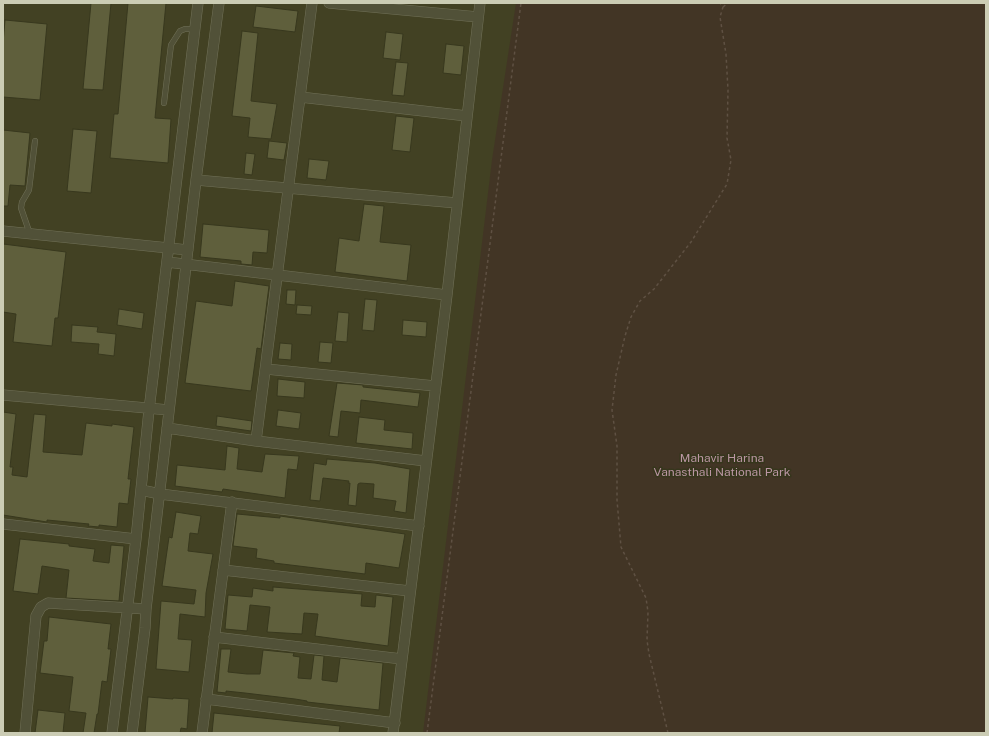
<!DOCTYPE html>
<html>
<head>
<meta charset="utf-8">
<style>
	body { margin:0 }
	#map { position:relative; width:989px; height:736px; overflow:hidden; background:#424123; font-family:"Public Sans",sans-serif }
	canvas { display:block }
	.frame { position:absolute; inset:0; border:4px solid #cbccb4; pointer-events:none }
</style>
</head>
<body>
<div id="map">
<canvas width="989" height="736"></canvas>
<div class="frame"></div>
</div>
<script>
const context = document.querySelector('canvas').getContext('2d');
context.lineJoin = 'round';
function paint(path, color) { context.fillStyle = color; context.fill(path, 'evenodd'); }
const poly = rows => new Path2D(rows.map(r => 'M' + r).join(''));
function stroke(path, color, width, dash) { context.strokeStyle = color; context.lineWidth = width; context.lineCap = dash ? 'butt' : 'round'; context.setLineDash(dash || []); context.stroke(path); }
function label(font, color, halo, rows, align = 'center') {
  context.font = font + ' "Public Sans",sans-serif'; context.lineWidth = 3; context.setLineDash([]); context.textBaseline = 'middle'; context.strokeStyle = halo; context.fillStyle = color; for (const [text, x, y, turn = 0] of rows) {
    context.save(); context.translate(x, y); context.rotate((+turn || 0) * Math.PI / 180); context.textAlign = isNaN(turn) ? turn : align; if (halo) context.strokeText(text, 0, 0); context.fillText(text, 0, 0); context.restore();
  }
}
paint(poly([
	[516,3,986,3,986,733,423,733,492,160]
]), '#423525');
const building = poly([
	[91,3,111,3,103,90,83,89,91,3],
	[128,3,166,3,155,118,171,119,168,163,110,158,114,114,118,114,128,3],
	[256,6,298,11,295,32,253,27,256,6],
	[5,20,47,24,40,100,3,97,3,43,5,20],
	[242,31,258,33,251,101,277,104,271,139,248,137,250,118,232,116,242,31],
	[386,32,403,34,400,60,383,58,386,32],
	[446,44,464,46,461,75,443,73,446,44],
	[396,62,408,63,404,96,392,95,396,62],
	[396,116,414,118,410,152,392,150,396,116],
	[73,129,97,131,91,193,67,191,73,129],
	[3,130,30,133,25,186,10,185,8,206,3,206,3,130],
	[269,141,287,143,284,160,267,158,269,141],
	[246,153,255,154,252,175,244,174,246,153],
	[309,159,329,161,326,180,307,178,309,159],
	[364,204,384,206,380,242,411,245,407,281,335,272,339,238,359,241,364,204],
	[203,224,269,230,267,253,253,252,252,265,241,264,241,261,200,257,203,224],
	[3,244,66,252,58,318,55,318,52,346,13,342,16,314,3,312,3,244],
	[235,281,269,286,261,349,257,348,251,391,185,383,196,301,232,306,235,281],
	[287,290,296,290,295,305,286,304,287,290],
	[365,299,377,300,374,331,362,330,365,299],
	[297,305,312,306,311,315,296,314,297,305],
	[119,309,144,313,142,329,117,325,119,309],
	[338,312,349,313,347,342,335,341,338,312],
	[403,320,427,322,426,337,402,335,403,320],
	[72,325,98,327,97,332,116,334,114,356,98,354,99,344,71,342,72,325],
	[320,342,333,343,331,363,318,362,320,342],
	[280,343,292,344,291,360,278,359,280,343],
	[278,379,305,382,304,398,277,396,278,379],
	[337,383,363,385,363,387,420,393,418,407,361,400,360,413,341,411,338,437,329,436,337,383],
	[278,410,301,413,299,429,276,426,278,410],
	[3,412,16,414,10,467,13,467,12,475,27,477,34,414,46,415,43,452,82,455,86,423,112,426,112,424,134,427,128,479,131,479,128,504,119,503,117,527,99,525,99,527,88,526,89,524,47,520,47,522,3,515,3,412],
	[217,416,252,421,251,431,216,426,217,416],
	[359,417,385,420,384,430,413,433,412,449,356,443,359,417],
	[227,446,239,448,237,469,262,472,265,454,299,456,297,470,288,469,285,498,223,489,222,492,175,486,177,465,225,470,227,446],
	[327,459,375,463,410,469,406,513,394,511,396,501,373,498,374,484,360,483,358,484,356,506,348,505,350,483,348,483,349,481,323,478,320,501,310,500,314,463,326,465,327,459],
	[176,512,201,516,198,534,190,533,188,551,213,554,206,593,205,617,180,614,178,639,192,640,189,672,156,669,161,601,194,604,196,590,162,586,169,537,172,538,176,512],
	[237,514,280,518,280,516,405,534,399,568,366,563,365,574,274,563,274,561,256,558,257,549,233,546,237,514],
	[20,539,69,544,69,546,95,549,93,561,109,563,111,545,124,546,119,601,66,598,69,570,42,566,38,594,13,591,20,539],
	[273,587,362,594,361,606,375,607,376,595,393,597,388,646,315,636,318,614,304,613,302,634,267,632,270,607,250,605,247,631,225,629,228,595,252,597,253,588,273,591,273,587],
	[49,617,111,624,108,649,111,649,107,682,102,681,98,714,97,714,94,733,83,733,86,713,69,711,73,677,40,673,44,641,47,641,49,617],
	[221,649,231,649,228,672,247,674,260,674,263,650,294,653,293,656,300,657,298,678,311,679,314,655,324,656,322,680,337,682,340,658,383,663,379,710,307,702,307,701,295,699,245,693,226,691,226,693,217,692,221,649],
	[148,697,173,699,173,698,189,699,187,729,181,728,180,733,145,733,148,697],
	[38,710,65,713,63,733,35,733,38,710],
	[214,713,340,726,339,733,212,733,214,713]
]);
paint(building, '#5f5f3c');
stroke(building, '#38381e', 1);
const service = poly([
	[164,103,171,45,180,31,185,29,195,29],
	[30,234,21,208,22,202,29,190,35,141]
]);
const minor = poly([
	[329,3,478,17],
	[300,97,467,116],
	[196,180,457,203],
	[3,231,188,250],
	[167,262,447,295],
	[266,369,435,386],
	[3,395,169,410],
	[167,428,256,441,426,461],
	[256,441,312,3],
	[141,490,160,494,419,526],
	[3,524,136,539],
	[223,570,410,591],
	[214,637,402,659],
	[206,699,395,723],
	[25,733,36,616,41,607,48,603,146,609],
	[112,733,136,539,149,410,198,3],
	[132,733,145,628,146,609,196,180,219,3],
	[202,733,232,502],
	[393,733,447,295,480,3]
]);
stroke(service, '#717158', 6);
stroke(minor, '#717158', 11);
stroke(poly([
	[723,7,728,3],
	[427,733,521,3],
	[668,733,649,654,647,640,648,612,646,598,621,547,617,500,617,446,612,410,616,375,625,336,631,317,640,301,654,289,691,242,727,184,731,160,727,138,728,90,726,54,720,17,723,7,720,3]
]), '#5f5143', 1.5, [3, 3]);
stroke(service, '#515138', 5);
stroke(minor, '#515138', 10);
label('12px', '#bb96a3', '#36361c', [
	["Mahavir Harina",722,458],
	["Vanasthali National Park",722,472]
]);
</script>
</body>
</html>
